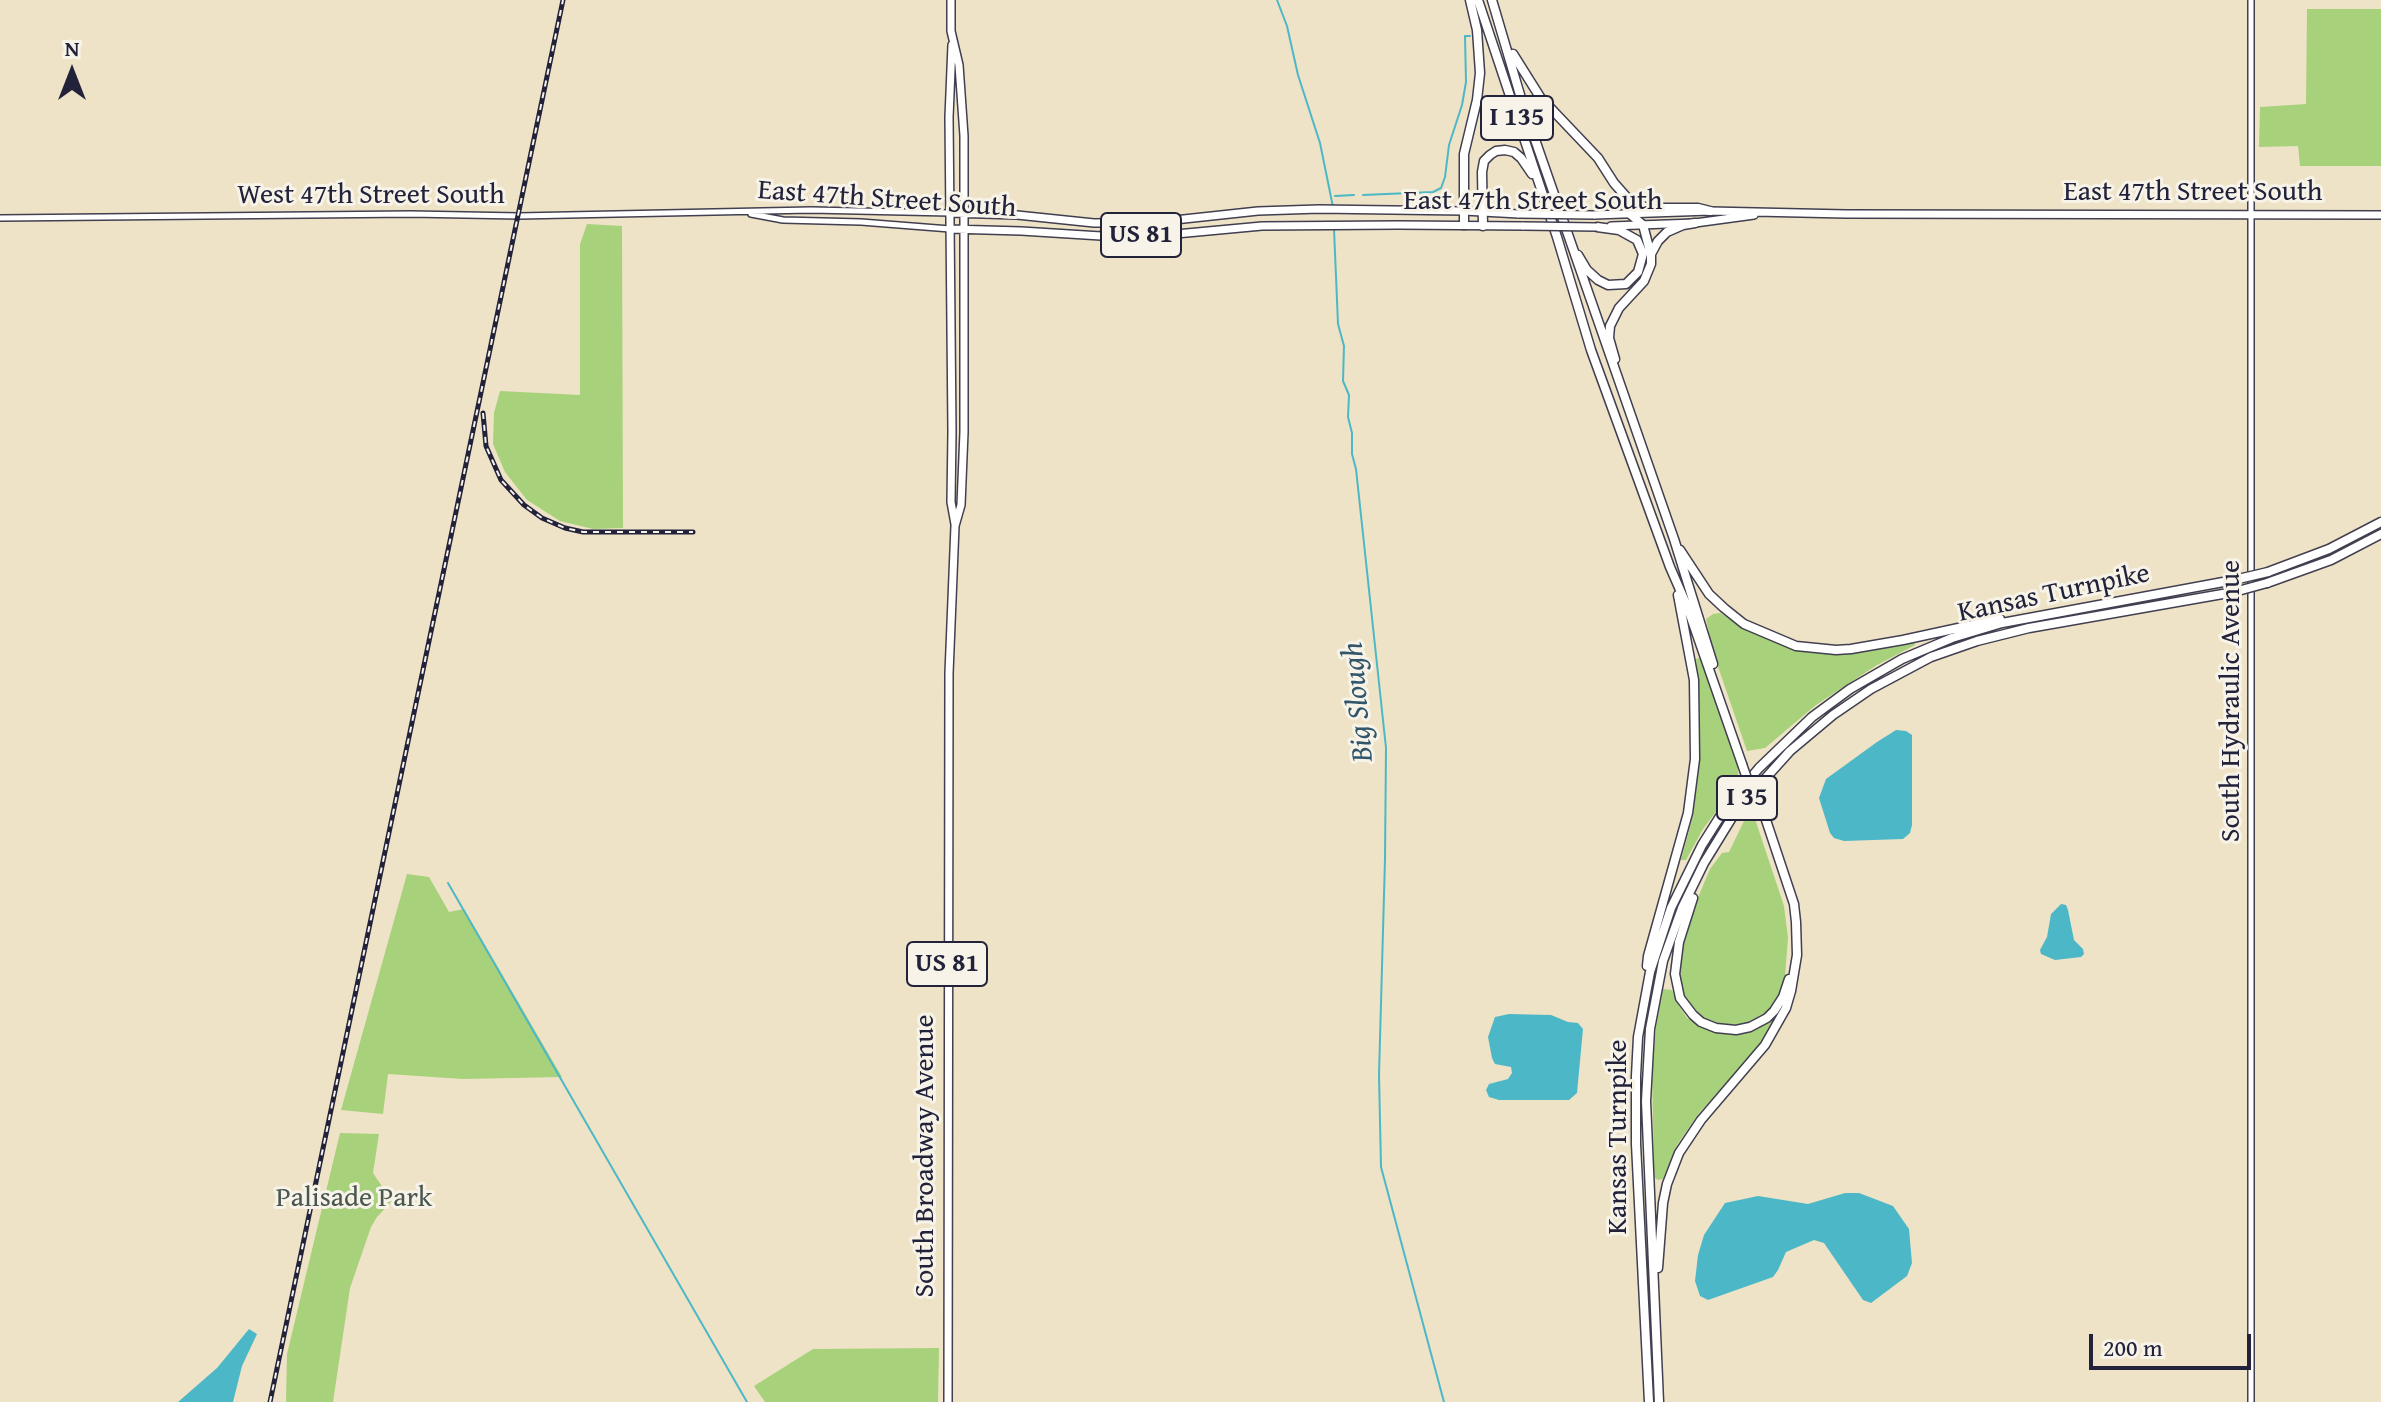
<!DOCTYPE html>
<html>
<head>
<meta charset="utf-8">
<style>
	body { margin:0 }
	#map { position:relative; width:2381px; height:1402px; overflow:hidden; background:#eee3c6; font-family:"Gentium Book Plus",serif }
	canvas { display:block }
	.north { position:absolute; left:32px; top:32px; width:80px; height:80px; -webkit-text-stroke:6px #f7f3e8; paint-order:stroke; rotate:0deg; font-size:22px; font-weight:700; line-height:32px; text-align:center; color:#22223b }
	.north::after { content:''; display:block; margin:auto; width:28px; height:36px; background:#22223b; clip-path:polygon(50% 0,100% 100%,50% 72%,0 100%) }
	.scale { position:absolute; left:2089px; top:1334px; width:162px; height:36px; box-sizing:border-box; border:4px solid #22223b; border-top:0; padding-left:10px; font-size:24px; line-height:28px; white-space:nowrap; color:#22223b; -webkit-text-stroke:6px #f7f3e8; paint-order:stroke }
</style>
</head>
<body>
<div id="map">
<canvas width="2381" height="1402"></canvas>
<div class="north">N</div>
<div class="scale">200 m</div>
</div>
<script>
const context = document.querySelector('canvas').getContext('2d');
context.lineJoin = 'round';
function paint(path, color) { context.fillStyle = color; context.fill(path, 'evenodd'); }
const poly = rows => new Path2D(rows.map(r => 'M' + r).join(''));
function stroke(path, color, width, dash) { context.strokeStyle = color; context.lineWidth = width; context.lineCap = dash ? 'butt' : 'round'; context.setLineDash(dash || []); context.stroke(path); }
function label(font, color, halo, rows, align = 'center') {
  context.font = font + ' "Gentium Book Plus",serif'; context.lineWidth = 6; context.setLineDash([]); context.textBaseline = 'middle'; context.strokeStyle = halo; context.fillStyle = color; for (const [text, x, y, turn = 0] of rows) {
    context.save(); context.translate(x, y); context.rotate((+turn || 0) * Math.PI / 180); context.textAlign = isNaN(turn) ? turn : align; if (halo) context.strokeText(text, 0, 0); context.fillText(text, 0, 0); context.restore();
  }
}
paint(poly([
	[2307,9,2381,9,2381,166,2300,166,2298,146,2259,147,2260,107,2306,104],
	[587,224,622,226,623,528,593,529,560,521,527,500,505,472,493,444,494,413,500,391,580,395,580,244],
	[1720,613,1759,636,1804,650,1914,641,1915,645,1877,665,1816,705,1765,748,1747,751,1714,655,1706,619,1713,614],
	[1701,657,1737,762,1739,781,1703,829,1686,860,1681,860,1693,816,1698,771,1700,718,1696,659],
	[1755,819,1784,906,1788,938,1785,976,1780,994,1767,1012,1744,1024,1723,1025,1704,1018,1684,998,1678,974,1679,956,1686,926,1710,869,1722,853,1729,852,1744,821],
	[407,874,429,877,449,912,464,909,562,1077,463,1079,388,1074,383,1114,341,1110],
	[1663,989,1672,990,1677,1003,1687,1018,1707,1030,1729,1035,1749,1033,1775,1019,1764,1038,1739,1069,1699,1113,1677,1145,1663,1179,1658,1180,1655,1178,1654,1171,1652,1072,1656,1027],
	[340,1133,379,1134,373,1173,392,1201,377,1217,371,1227,350,1288,333,1402,286,1402,287,1354],
	[939,1348,938,1402,765,1402,754,1386,813,1349]
]), '#a8d17c');
paint(poly([
	[1896,730,1906,731,1912,735,1912,825,1910,833,1903,839,1844,841,1834,838,1830,833,1819,798,1826,779,1877,742],
	[2061,904,2066,905,2068,910,2074,940,2083,949,2084,954,2081,957,2055,960,2041,954,2040,950,2047,937,2051,914],
	[1509,1014,1551,1015,1568,1022,1578,1023,1583,1029,1577,1093,1569,1100,1499,1100,1489,1097,1486,1090,1489,1084,1508,1079,1512,1073,1511,1067,1495,1064,1492,1058,1488,1037,1495,1017],
	[1845,1193,1859,1193,1893,1206,1909,1229,1912,1263,1907,1276,1871,1303,1863,1300,1824,1243,1814,1240,1786,1252,1778,1270,1773,1277,1708,1300,1700,1296,1695,1281,1698,1255,1704,1235,1725,1203,1758,1196,1808,1204],
	[249,1329,257,1334,242,1366,233,1402,178,1402,217,1368]
]), '#4cb8c7');
stroke(poly([
	[1277,0,1287,26,1298,75,1320,143,1333,207],
	[1363,195,1433,192,1441,188,1445,177,1449,145,1462,105,1466,82,1465,36,1470,36],
	[1335,196,1354,195],
	[1334,229,1338,324,1344,346,1343,381,1349,395,1348,417,1352,433,1352,454,1356,469,1386,748,1385,859,1379,1075,1381,1167,1444,1402],
	[448,883,747,1402]
]), '#4cb8c7', 2);
const minor = poly([
	[2251,0,2251,1402],
	[751,214,783,220,861,222,950,229],
	[0,218,411,214,519,216,811,210,950,213]
]);
const major = poly([
	[952,45,949,117,952,432,951,502,955,524],
	[950,213,1017,215,1094,223,1156,222,1258,211,1319,209,1464,211,1519,214],
	[1594,215,1710,211,1846,214,2381,215],
	[1611,226,1695,223,1754,215],
	[950,229,1021,231,1101,236,1176,234,1262,226,1398,225,1524,226],
	[1101,236,1109,229,1146,229,1154,223],
	[948,1402,949,673,955,526,961,505,964,432,964,136,959,65,951,31,951,0]
]);
const highway = poly([
	[1478,0,1557,237,1591,350,1670,567,1687,606,1742,764],
	[1492,0,1523,105,1674,539,1713,664],
	[1513,54,1540,97,1598,158,1614,183,1629,200,1647,208,1698,208,1710,211],
	[1464,225,1464,154,1477,100,1480,73,1477,30,1470,0],
	[1483,226,1482,172,1484,161,1490,155,1496,151,1505,150,1514,152,1521,158,1532,174],
	[1651,254,1658,241,1667,232,1683,225,1695,223],
	[1578,255,1587,270,1598,280,1608,285,1626,284,1638,272,1643,254,1637,240,1619,230,1597,227],
	[1615,359,1609,338,1610,326,1619,308,1644,281,1651,264,1651,255,1643,225,1630,214],
	[1680,550,1709,594,1724,608,1744,624,1796,646,1836,650,1851,649,1903,640,2000,619],
	[2268,572,2329,549,2381,522],
	[2267,583,2331,560,2381,534],
	[1693,898,1679,942,1675,974,1680,998,1693,1015,1701,1022,1716,1028,1736,1030,1750,1027,1767,1018,1774,1011,1783,997,1789,979],
	[1647,966,1648,956,1688,813,1695,759,1694,680,1678,595],
	[1658,1268,1663,1203,1667,1184,1679,1153,1701,1120,1765,1045,1786,1008,1791,991,1797,955,1796,922,1794,904,1763,811],
	[1649,1402,1636,1144,1636,1076,1638,1037,1650,972,1671,908,1702,845,1726,807,1759,768,1812,717,1850,689,1902,659,1952,638,2002,623,2234,580],
	[1659,1402,1646,1101,1650,1029,1663,961,1682,908,1704,863,1736,811,1790,751,1833,715,1871,689,1931,657,1977,641,2029,628,2234,592]
]);
stroke(minor, '#413f50', 8);
stroke(major, '#413f50', 10);
stroke(highway, '#413f50', 11);
stroke(minor, '#fff', 5);
stroke(major, '#fff', 7);
stroke(highway, '#fff', 8);
const rail = poly([
	[483,413,486,446,501,480,524,505,542,518,565,528,583,532,693,532],
	[270,1402,563,0]
]);
stroke(rail, '#22223b', 5);
stroke(rail, '#f7f3e8', 2, [6]);
const majorBridge = poly([
	[1519,214,1594,215],
	[1524,226,1597,227]
]);
const highwayBridge = poly([
	[2234,580,2268,572],
	[2234,592,2267,583],
	[1742,764,1760,816]
]);
stroke(majorBridge, '#413f50', 10, []);
stroke(highwayBridge, '#413f50', 11, []);
stroke(majorBridge, '#fff', 7);
stroke(highwayBridge, '#fff', 8);
for (const [x, y, w] of [
	[1517,118,72],
	[1141,235,80],
	[1747,798,60],
	[947,964,80]
]) { const box = new Path2D(); box.roundRect(x - w / 2, y - 22, w, 44, 6); context.fillStyle = '#f7f3e8'; context.fill(box); stroke(box, '#22223b', 2); }
label('bold 26px', '#22223b', null, [
	["I 135",1517,118],
	["US 81",1141,235],
	["I 35",1747,798],
	["US 81",947,964]
]);
label('28px', '#22223b', '#f7f3e8', [
	["East 47th Street South",2193,193],
	["West 47th Street South",371,196],
	["East 47th Street South",887,200,4],
	["East 47th Street South",1533,202],
	["Kansas Turnpike",2054,594,-12],
	["South Hydraulic Avenue",2232,701,-90],
	["Kansas Turnpike",1619,1137,-90],
	["South Broadway Avenue",926,1156,-90]
]);
label('28px', '#4a574e', '#f7f3e8', [
	["Palisade Park",354,1199]
]);
label('italic 30px', '#31566c', '#f7f3e8', [
	["Big Slough",1359,702,-95]
]);
</script>
</body>
</html>
